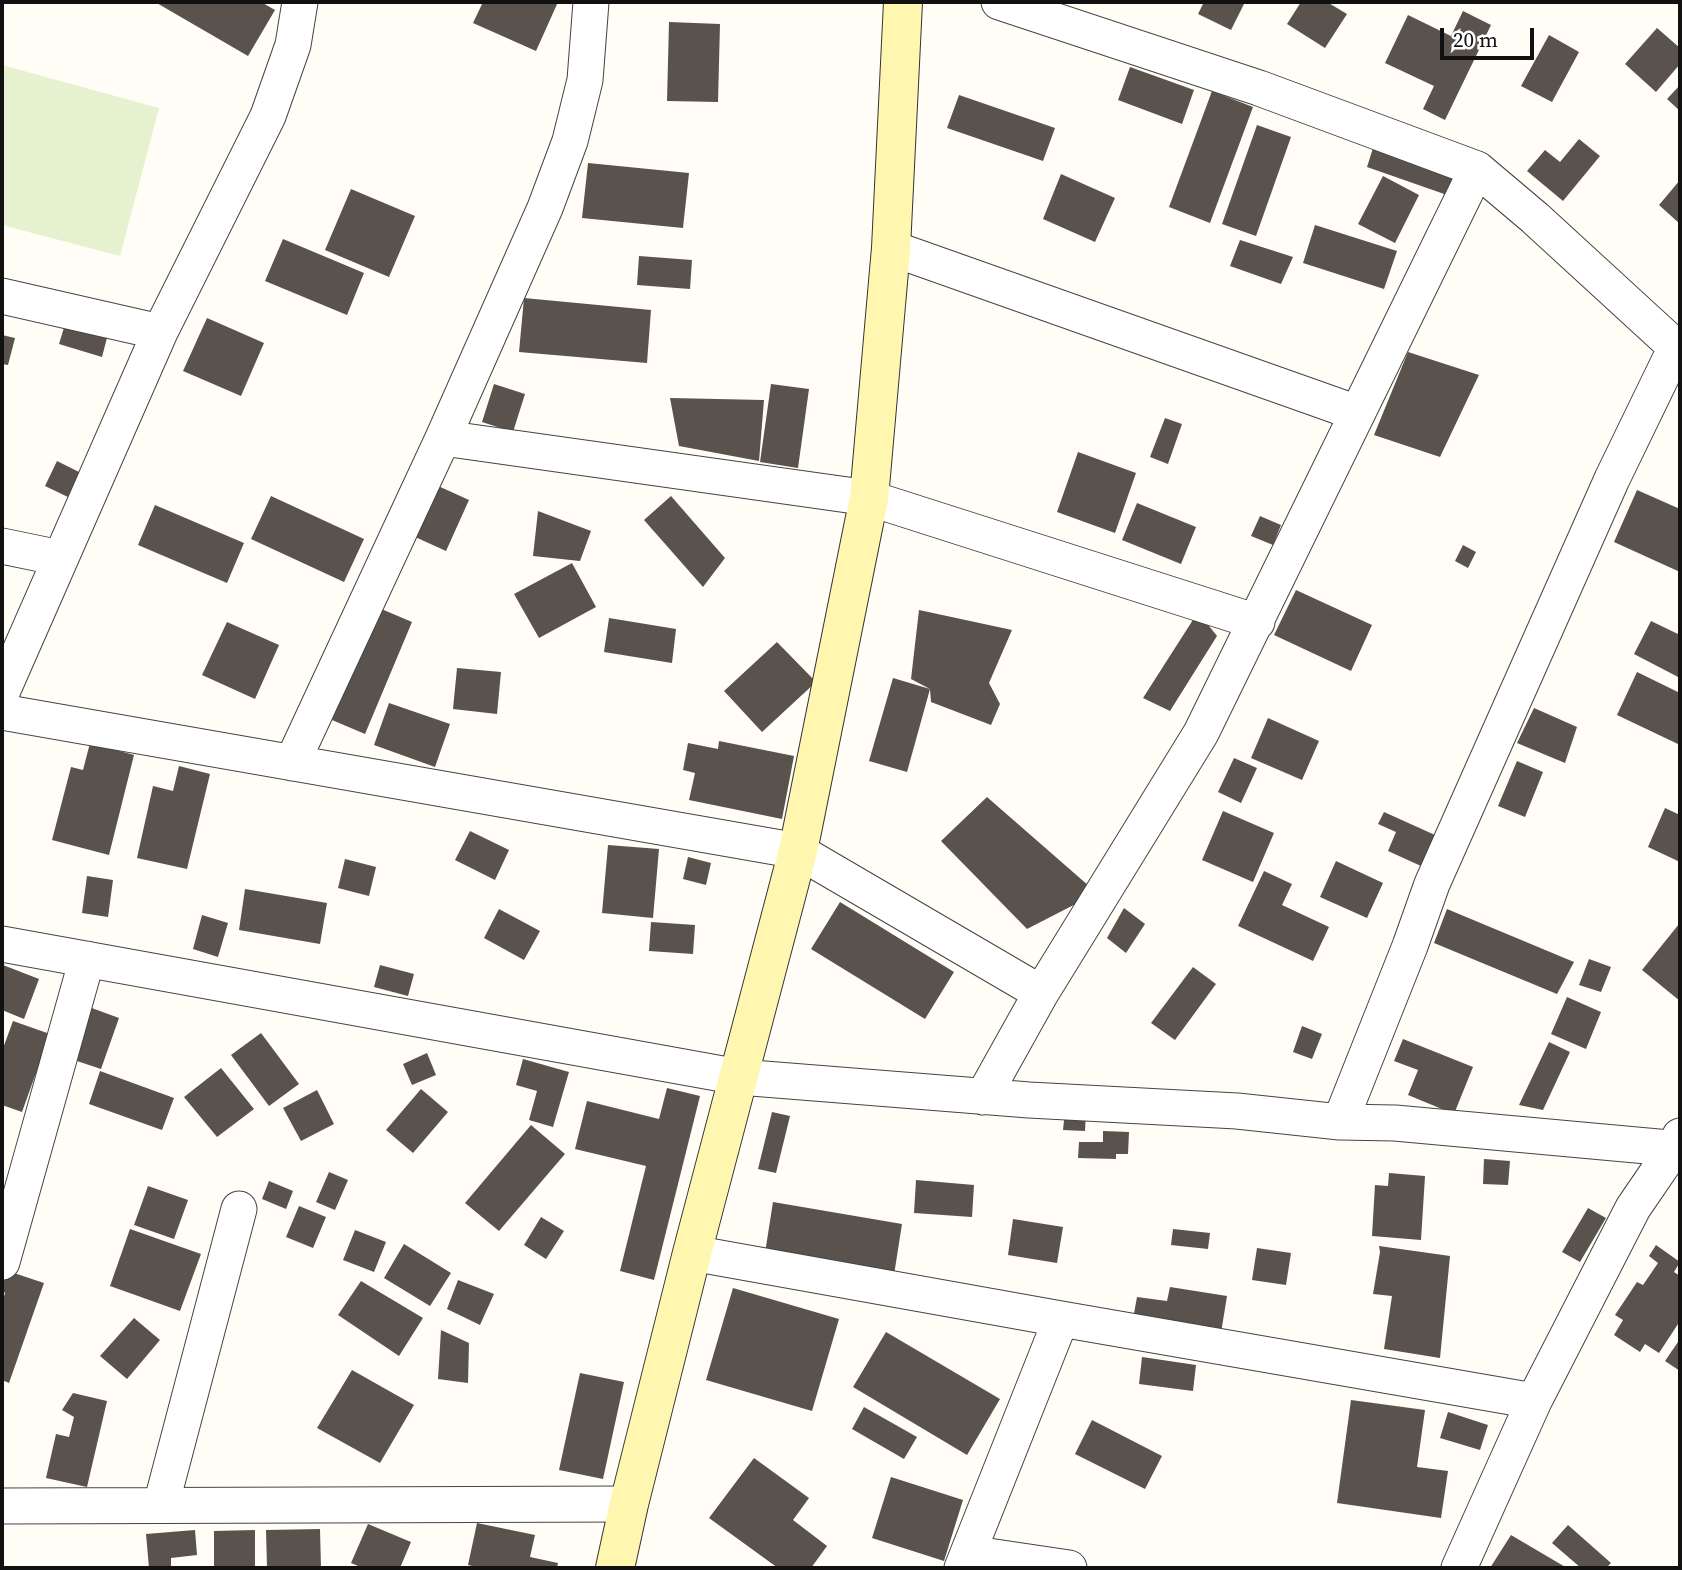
<!DOCTYPE html>
<html>
<head>
<meta charset="utf-8">
<style>
	body { margin:0 }
	#map { position:relative; width:1682px; height:1570px; overflow:hidden; background:#fffdf5; font-family:"Source Serif 4",serif }
	canvas { display:block }
	.frame { position:absolute; inset:0; border:4px solid #111; pointer-events:none }
	.scale { position:absolute; left:1440px; top:28px; width:94px; height:32px; box-sizing:border-box; border:4px solid #111; border-top:0; padding-left:9px; font-size:21px; line-height:24px; white-space:nowrap; color:#111; -webkit-text-stroke:5px #fff; paint-order:stroke }
</style>
</head>
<body>
<div id="map">
<canvas width="1682" height="1570"></canvas>
<div class="frame"></div>
<div class="scale">20 m</div>
</div>
<script>
const context = document.querySelector('canvas').getContext('2d');
context.lineJoin = 'round';
function paint(path, color) { context.fillStyle = color; context.fill(path, 'evenodd'); }
const poly = rows => new Path2D(rows.map(r => 'M' + r).join(''));
function stroke(path, color, width, dash) { context.strokeStyle = color; context.lineWidth = width; context.lineCap = dash ? 'butt' : 'round'; context.setLineDash(dash || []); context.stroke(path); }
paint(poly([
	[2,65,159,108,120,256,2,225]
]), '#e6f2cf');
paint(poly([
	[155,2,261,2,275,10,248,56],
	[483,2,505,3,558,2,536,51,473,23],
	[1204,2,1245,2,1231,30,1198,14],
	[1301,2,1327,2,1347,14,1325,48,1287,24],
	[1463,11,1491,25,1445,120,1423,109,1434,86,1385,63,1408,15,1451,36],
	[669,22,720,24,718,102,667,101],
	[1657,28,1680,48,1680,64,1656,92,1625,64],
	[1549,35,1579,52,1552,102,1521,86],
	[1130,67,1194,90,1182,124,1118,100],
	[1680,85,1680,111,1667,99],
	[1212,91,1253,107,1210,223,1169,207],
	[959,95,1055,128,1043,161,947,128],
	[1257,125,1291,137,1256,236,1222,224],
	[1579,139,1600,156,1563,201,1527,171,1545,150,1560,162],
	[1374,145,1455,173,1447,195,1367,167],
	[588,163,689,173,683,228,582,218],
	[1061,174,1115,198,1095,242,1043,219],
	[1383,176,1419,195,1395,243,1358,224],
	[1680,180,1680,224,1659,205],
	[351,189,415,216,389,277,325,250],
	[1315,225,1397,251,1384,289,1303,263],
	[283,239,364,273,347,315,265,281],
	[1240,240,1293,257,1281,284,1230,266],
	[639,256,692,260,690,289,637,285],
	[524,298,651,310,647,363,519,352],
	[207,318,264,343,241,396,183,371],
	[66,321,108,334,102,357,59,344],
	[2,335,15,338,8,365,2,364],
	[1408,352,1479,375,1440,457,1374,435],
	[494,384,525,394,513,432,482,422],
	[771,384,809,389,798,468,760,462],
	[670,398,764,400,759,461,679,446],
	[1165,418,1182,424,1168,464,1150,457],
	[1078,452,1136,473,1115,533,1057,512],
	[57,461,83,474,70,498,45,486],
	[436,485,469,500,446,551,413,536],
	[1637,490,1680,509,1680,572,1614,542],
	[271,496,364,539,344,582,251,539],
	[671,496,725,558,703,587,644,520],
	[1137,503,1196,527,1181,564,1122,540],
	[155,505,244,543,227,583,138,545],
	[538,511,591,531,580,561,533,556],
	[1260,516,1281,525,1273,545,1251,536],
	[1463,545,1476,552,1468,568,1455,561],
	[572,563,596,607,539,638,514,594],
	[1296,590,1372,625,1351,671,1274,635],
	[379,608,412,622,365,734,332,720],
	[919,610,1012,630,989,683,1000,704,991,725,931,702,930,689,907,772,869,761,893,678,930,689,911,679],
	[1198,612,1217,636,1170,711,1143,698],
	[609,618,676,629,672,663,604,652],
	[1651,621,1680,635,1680,678,1634,654],
	[227,622,279,645,255,699,202,675],
	[777,642,816,682,762,732,724,691],
	[457,668,501,672,497,714,453,709],
	[1637,672,1680,693,1680,745,1617,715],
	[389,703,450,724,435,767,374,745],
	[1534,708,1577,727,1565,763,1517,743],
	[1268,718,1319,741,1302,780,1251,758],
	[719,741,794,756,782,819,689,800,695,773,683,770,688,743,718,749],
	[90,743,134,755,109,855,52,840,71,767,83,770],
	[1234,758,1257,768,1241,803,1218,792],
	[1517,761,1543,772,1525,817,1498,806],
	[179,766,210,774,187,869,137,858,153,786,173,791],
	[987,797,1097,893,1027,929,941,841],
	[1665,808,1680,815,1680,862,1648,847],
	[1223,811,1274,833,1253,882,1202,860],
	[1384,812,1435,835,1421,866,1388,851,1396,832,1378,824],
	[470,831,509,850,495,880,455,860],
	[608,845,659,849,653,918,602,913],
	[688,857,711,863,706,885,683,879],
	[345,859,376,867,369,896,338,888],
	[1336,861,1383,883,1367,918,1320,897],
	[1264,871,1292,884,1282,905,1329,927,1313,961,1238,926],
	[87,876,113,880,108,917,82,913],
	[245,889,327,903,320,944,239,930],
	[840,902,954,972,925,1019,811,949],
	[1124,908,1145,924,1126,953,1107,938],
	[499,909,540,931,524,960,484,938],
	[1447,909,1574,962,1557,994,1434,943],
	[202,915,228,923,218,957,193,949],
	[651,922,695,925,693,954,649,951],
	[1679,924,1680,925,1680,1001,1642,970],
	[1589,959,1611,967,1601,992,1579,985],
	[3,965,39,979,24,1019,2,1010,2,969],
	[380,965,414,974,408,996,374,987],
	[1193,967,1216,984,1175,1040,1151,1023],
	[1567,997,1601,1012,1586,1049,1551,1034],
	[89,1007,119,1018,101,1069,71,1059],
	[13,1021,50,1034,22,1112,2,1105,2,1051],
	[1302,1026,1322,1034,1312,1059,1293,1052],
	[261,1033,299,1084,269,1106,231,1055],
	[1403,1039,1473,1067,1454,1114,1408,1095,1418,1070,1394,1061],
	[1549,1042,1570,1052,1543,1110,1519,1105],
	[427,1053,436,1075,412,1085,403,1064],
	[523,1059,569,1072,553,1127,529,1120,537,1091,516,1085],
	[221,1068,254,1109,217,1137,184,1097],
	[100,1071,174,1098,162,1130,89,1104],
	[667,1088,700,1096,654,1280,620,1271,646,1166,575,1149,587,1101,659,1119],
	[421,1089,448,1112,413,1153,386,1130],
	[317,1090,334,1124,301,1141,283,1108],
	[1065,1111,1086,1112,1085,1131,1063,1130],
	[772,1112,790,1116,776,1173,758,1169],
	[531,1125,565,1154,499,1231,465,1203],
	[1103,1131,1129,1132,1128,1154,1116,1154,1116,1159,1078,1158,1079,1142,1103,1142],
	[1484,1159,1510,1161,1508,1185,1483,1184],
	[329,1172,348,1180,335,1210,316,1202],
	[1389,1173,1425,1176,1421,1240,1372,1236,1375,1185,1388,1186],
	[916,1180,974,1185,972,1217,914,1213],
	[269,1181,293,1191,286,1209,262,1199],
	[148,1186,188,1200,174,1239,134,1225],
	[773,1202,902,1224,894,1275,765,1253],
	[299,1206,326,1217,313,1248,286,1237],
	[1588,1208,1606,1218,1580,1262,1562,1252],
	[541,1217,564,1231,546,1259,524,1245],
	[1013,1219,1063,1227,1057,1263,1008,1255],
	[130,1229,201,1254,180,1311,110,1286],
	[1173,1229,1210,1233,1208,1249,1171,1245],
	[355,1230,386,1242,374,1272,343,1260],
	[404,1244,451,1273,430,1306,384,1278],
	[1656,1245,1680,1262,1674,1272,1680,1276,1680,1321,1659,1353,1645,1344,1640,1352,1614,1335,1623,1320,1615,1315,1637,1282,1643,1285,1658,1263,1649,1256],
	[1379,1246,1450,1256,1440,1358,1384,1349,1392,1296,1373,1294,1380,1252],
	[1257,1248,1291,1253,1286,1285,1252,1280],
	[10,1274,17,1274,44,1283,9,1383,2,1380,2,1303,5,1293,2,1289,2,1275],
	[458,1280,494,1294,480,1325,447,1309],
	[361,1281,423,1318,399,1356,338,1315],
	[1170,1287,1227,1296,1221,1333,1133,1319,1137,1297,1167,1301],
	[733,1288,839,1319,812,1411,706,1380],
	[134,1318,160,1340,127,1379,100,1356],
	[441,1330,469,1343,468,1383,438,1379],
	[886,1332,1000,1399,967,1455,853,1387],
	[1680,1339,1680,1371,1665,1361],
	[1142,1357,1196,1365,1193,1391,1139,1384],
	[352,1370,414,1405,380,1463,317,1428],
	[580,1373,624,1382,603,1479,559,1470],
	[73,1393,107,1401,87,1487,46,1478,56,1434,69,1437,74,1417,62,1410],
	[1351,1400,1425,1410,1417,1467,1448,1471,1441,1518,1337,1503],
	[864,1407,917,1437,904,1459,852,1429],
	[1448,1412,1488,1425,1480,1450,1440,1438],
	[1092,1420,1162,1456,1145,1489,1075,1454],
	[754,1458,809,1498,793,1520,827,1546,811,1568,778,1568,709,1518],
	[891,1477,963,1500,944,1561,872,1538],
	[477,1523,535,1535,530,1557,558,1563,557,1568,481,1568,468,1565],
	[368,1524,411,1542,400,1568,363,1568,351,1563],
	[1568,1525,1611,1563,1606,1568,1581,1568,1552,1543],
	[320,1529,321,1568,267,1568,266,1530],
	[195,1530,197,1555,171,1558,171,1568,149,1568,146,1534],
	[255,1530,255,1568,214,1568,214,1531],
	[1511,1535,1567,1568,1490,1568]
]), '#5a524d');
const street = poly([
	[999,2,1259,88,1477,169,1535,218,1680,351],
	[891,248,1357,413],
	[2,296,160,332],
	[443,438,869,498,1257,622],
	[2,546,60,558],
	[2,692,160,332,268,116,293,45,300,2],
	[2,712,798,851,1041,993],
	[292,763,443,438,545,208,570,141,585,80,591,2],
	[2,944,739,1077,1029,1100,1237,1111,1340,1122,1395,1123,1680,1149],
	[983,1097,1041,993,1201,733,1477,169],
	[1340,1122,1410,946,1432,884,1612,479,1676,347],
	[692,1253,1061,1319,1534,1401],
	[2,1262,87,959],
	[161,1505,239,1209],
	[2,1506,629,1504],
	[968,1553,1069,1568],
	[962,1568,1061,1319],
	[1459,1568,1534,1401,1633,1208,1674,1148,1680,1136]
]);
const secondary = poly([
	[615,1568,629,1504,692,1253,798,851,869,498,891,248,903,2]
]);
stroke(street, '#444', 37);
stroke(secondary, '#333', 40);
stroke(street, '#fff', 35);
stroke(secondary, '#fff6b0', 38);
</script>
</body>
</html>
